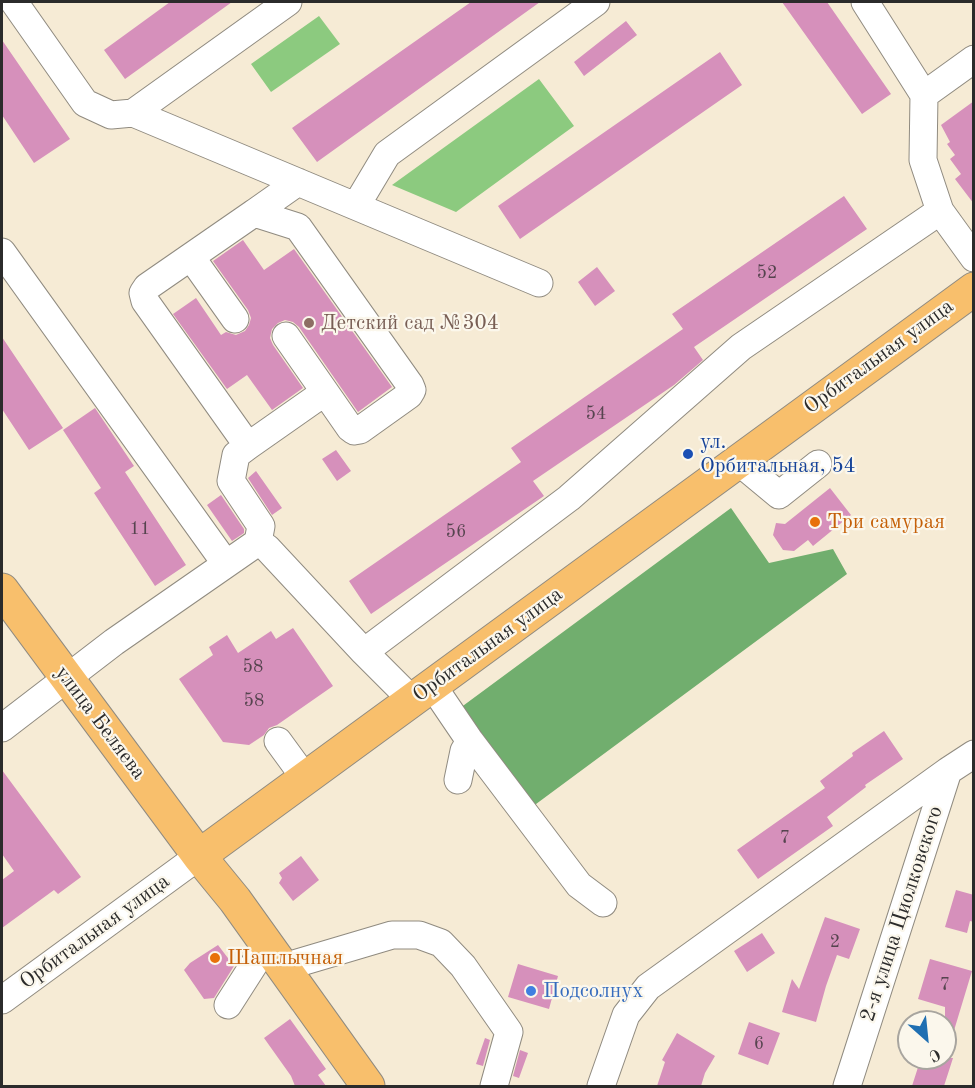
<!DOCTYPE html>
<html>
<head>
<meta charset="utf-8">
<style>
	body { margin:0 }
	#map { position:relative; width:975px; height:1088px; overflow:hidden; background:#f6ebd5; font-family:"Old Standard TT",serif }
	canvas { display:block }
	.frame { position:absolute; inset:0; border:3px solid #2b2b2b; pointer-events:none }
	.north { position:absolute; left:897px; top:1010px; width:60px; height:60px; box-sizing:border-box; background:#fbf7ec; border:2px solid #a8a59f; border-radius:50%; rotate:153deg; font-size:16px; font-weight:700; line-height:24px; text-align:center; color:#2b2b2b }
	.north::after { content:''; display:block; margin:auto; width:21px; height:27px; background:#1f6fb2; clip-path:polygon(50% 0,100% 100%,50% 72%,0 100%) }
</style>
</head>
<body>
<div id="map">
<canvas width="975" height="1088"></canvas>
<div class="frame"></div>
<div class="north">С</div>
</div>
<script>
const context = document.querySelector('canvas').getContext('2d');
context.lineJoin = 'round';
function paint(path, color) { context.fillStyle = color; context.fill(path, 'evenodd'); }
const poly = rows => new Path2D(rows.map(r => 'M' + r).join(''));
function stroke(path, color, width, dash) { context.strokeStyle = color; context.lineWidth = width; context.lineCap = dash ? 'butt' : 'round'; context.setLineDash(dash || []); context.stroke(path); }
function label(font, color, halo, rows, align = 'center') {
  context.font = font + ' "Old Standard TT",serif'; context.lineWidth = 4.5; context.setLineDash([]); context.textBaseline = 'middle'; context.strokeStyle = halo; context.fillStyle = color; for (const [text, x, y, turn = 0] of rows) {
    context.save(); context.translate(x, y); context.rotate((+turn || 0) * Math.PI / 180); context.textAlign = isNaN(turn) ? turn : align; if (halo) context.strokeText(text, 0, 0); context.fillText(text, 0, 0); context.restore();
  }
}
paint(poly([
	[319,16,340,44,271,92,251,64],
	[539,79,574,126,456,212,392,185]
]), '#8cca7f');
paint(poly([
	[731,508,769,563,833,549,847,574,532,807,456,711]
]), '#71ae6e');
paint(poly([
	[170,2,232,2,125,79,104,50],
	[471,2,540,2,317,162,292,128],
	[782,2,827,2,891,94,862,114],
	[626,21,637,35,584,76,574,62],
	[2,40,70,139,34,163,2,115],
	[720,52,742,85,520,239,498,206],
	[974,101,974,204,955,179,961,174,950,159,955,155,947,144,950,142,941,125],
	[844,196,867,229,694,347,703,360,674,385,533,481,544,496,371,614,349,581,521,462,511,448,683,329,672,314],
	[243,240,264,270,294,249,392,387,358,412,299,327,293,322,285,320,278,323,272,329,270,338,273,345,303,388,272,410,247,375,227,389,173,314,196,298,221,335,226,332,236,335,245,331,249,325,251,318,248,310,213,261],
	[597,267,615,291,595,306,578,282],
	[2,337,63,428,29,450,2,409],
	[95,408,134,466,125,472,186,565,155,586,94,493,101,488,63,430],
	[336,450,351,471,337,481,322,459],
	[256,471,282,508,272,515,248,478],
	[830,488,851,515,813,546,808,540,794,551,783,550,773,535,776,523,785,524],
	[221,495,244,529,244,533,232,541,207,505],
	[293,628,333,686,277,725,269,728,264,735,249,745,223,742,179,679,213,655,209,647,227,635,238,653,271,631,276,639],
	[884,731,903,759,865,785,866,787,827,817,833,826,758,879,737,850,825,788,820,781,853,756,852,753],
	[2,770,81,877,58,894,54,890,2,928,2,880,14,871,2,854],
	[301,856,319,880,293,901,279,883,282,878,279,873],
	[956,890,974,895,974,922,970,921,967,933,945,927],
	[825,917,860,929,849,959,837,955,826,986,816,1022,782,1012,792,979,799,989],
	[762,933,775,953,747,972,734,951],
	[218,945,234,966,214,998,204,999,184,970,190,963],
	[930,959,972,971,949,1047,945,1047,945,1007,918,999],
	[518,964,558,976,549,1009,508,997],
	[290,1019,326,1069,318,1075,326,1086,295,1086,291,1076,264,1038],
	[749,1022,780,1033,768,1065,738,1054],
	[677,1033,715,1056,705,1073,701,1086,657,1086,665,1062,662,1060],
	[485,1038,490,1040,483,1066,476,1064],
	[520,1050,528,1053,519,1078,513,1076],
	[921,1058,953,1058,944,1086,912,1086]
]), '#d690bb');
const minor = poly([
	[14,2,85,103,111,115,133,113,539,283],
	[865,2,924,95,923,160,940,211,974,258],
	[924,95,974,59],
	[133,113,288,2],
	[356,206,387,154,596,2],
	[254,213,298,227,410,385,412,390,409,395,360,430,354,431,350,428,325,392,248,446,145,301,143,293,147,287,254,213],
	[254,213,298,182],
	[2,252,226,564],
	[191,257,235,319],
	[286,336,325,392],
	[248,446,236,455,231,481,261,526,258,542],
	[738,461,779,495,818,464],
	[432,685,470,741,464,751,458,780],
	[412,700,364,652,569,498,741,347,940,211],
	[2,728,114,642,258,542,267,548,364,652],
	[278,741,305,778],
	[470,741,579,885,603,903],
	[284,967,392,935,419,935,441,943,463,966,509,1032,494,1086],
	[2,1000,199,856],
	[228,1005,267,944],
	[601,1086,626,1015,648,987,948,771],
	[847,1086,948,771,974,754]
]);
const major = poly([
	[2,590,199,856,235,900,368,1086],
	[199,856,974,289]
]);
stroke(minor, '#908b80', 29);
stroke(major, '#908b80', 35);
stroke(minor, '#fff', 27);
stroke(major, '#f8bf6c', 33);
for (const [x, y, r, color] of [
	[309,323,6,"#8d6e63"],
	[688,454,6,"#1a4fb4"],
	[815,522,6,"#e8710a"],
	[215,958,6,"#e8710a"],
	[531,991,6,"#3f7fe0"]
]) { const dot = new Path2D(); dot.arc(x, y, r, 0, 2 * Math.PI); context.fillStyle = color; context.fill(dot); stroke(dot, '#fbf7ec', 2); }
label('18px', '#56444f', null, [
	["52",767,273],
	["54",596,414],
	["11",140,529],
	["56",456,532],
	["58",253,667],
	["58",254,701],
	["7",785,838],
	["2",835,942],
	["7",945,985],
	["6",759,1044]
]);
label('21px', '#785e54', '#fbf7ec', [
	["Детский сад №304",321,323]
], 'left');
label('21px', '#2b2b2b', '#fbf7ec', [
	["Орбитальная улица",879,357,-36],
	["Орбитальная улица",488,645,-36],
	["улица Беляева",100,723,53],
	["2-я улица Циолковского",902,914,-72],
	["Орбитальная улица",95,932,-36]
]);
label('21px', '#164399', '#fbf7ec', [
	["ул.",700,442],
	["Орбитальная, 54",700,466]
], 'left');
label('21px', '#c56008', '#fbf7ec', [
	["Три самурая",827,522],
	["Шашлычная",227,958]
], 'left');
label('21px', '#366cbe', '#fbf7ec', [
	["Подсолнух",543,991]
], 'left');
</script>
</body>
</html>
